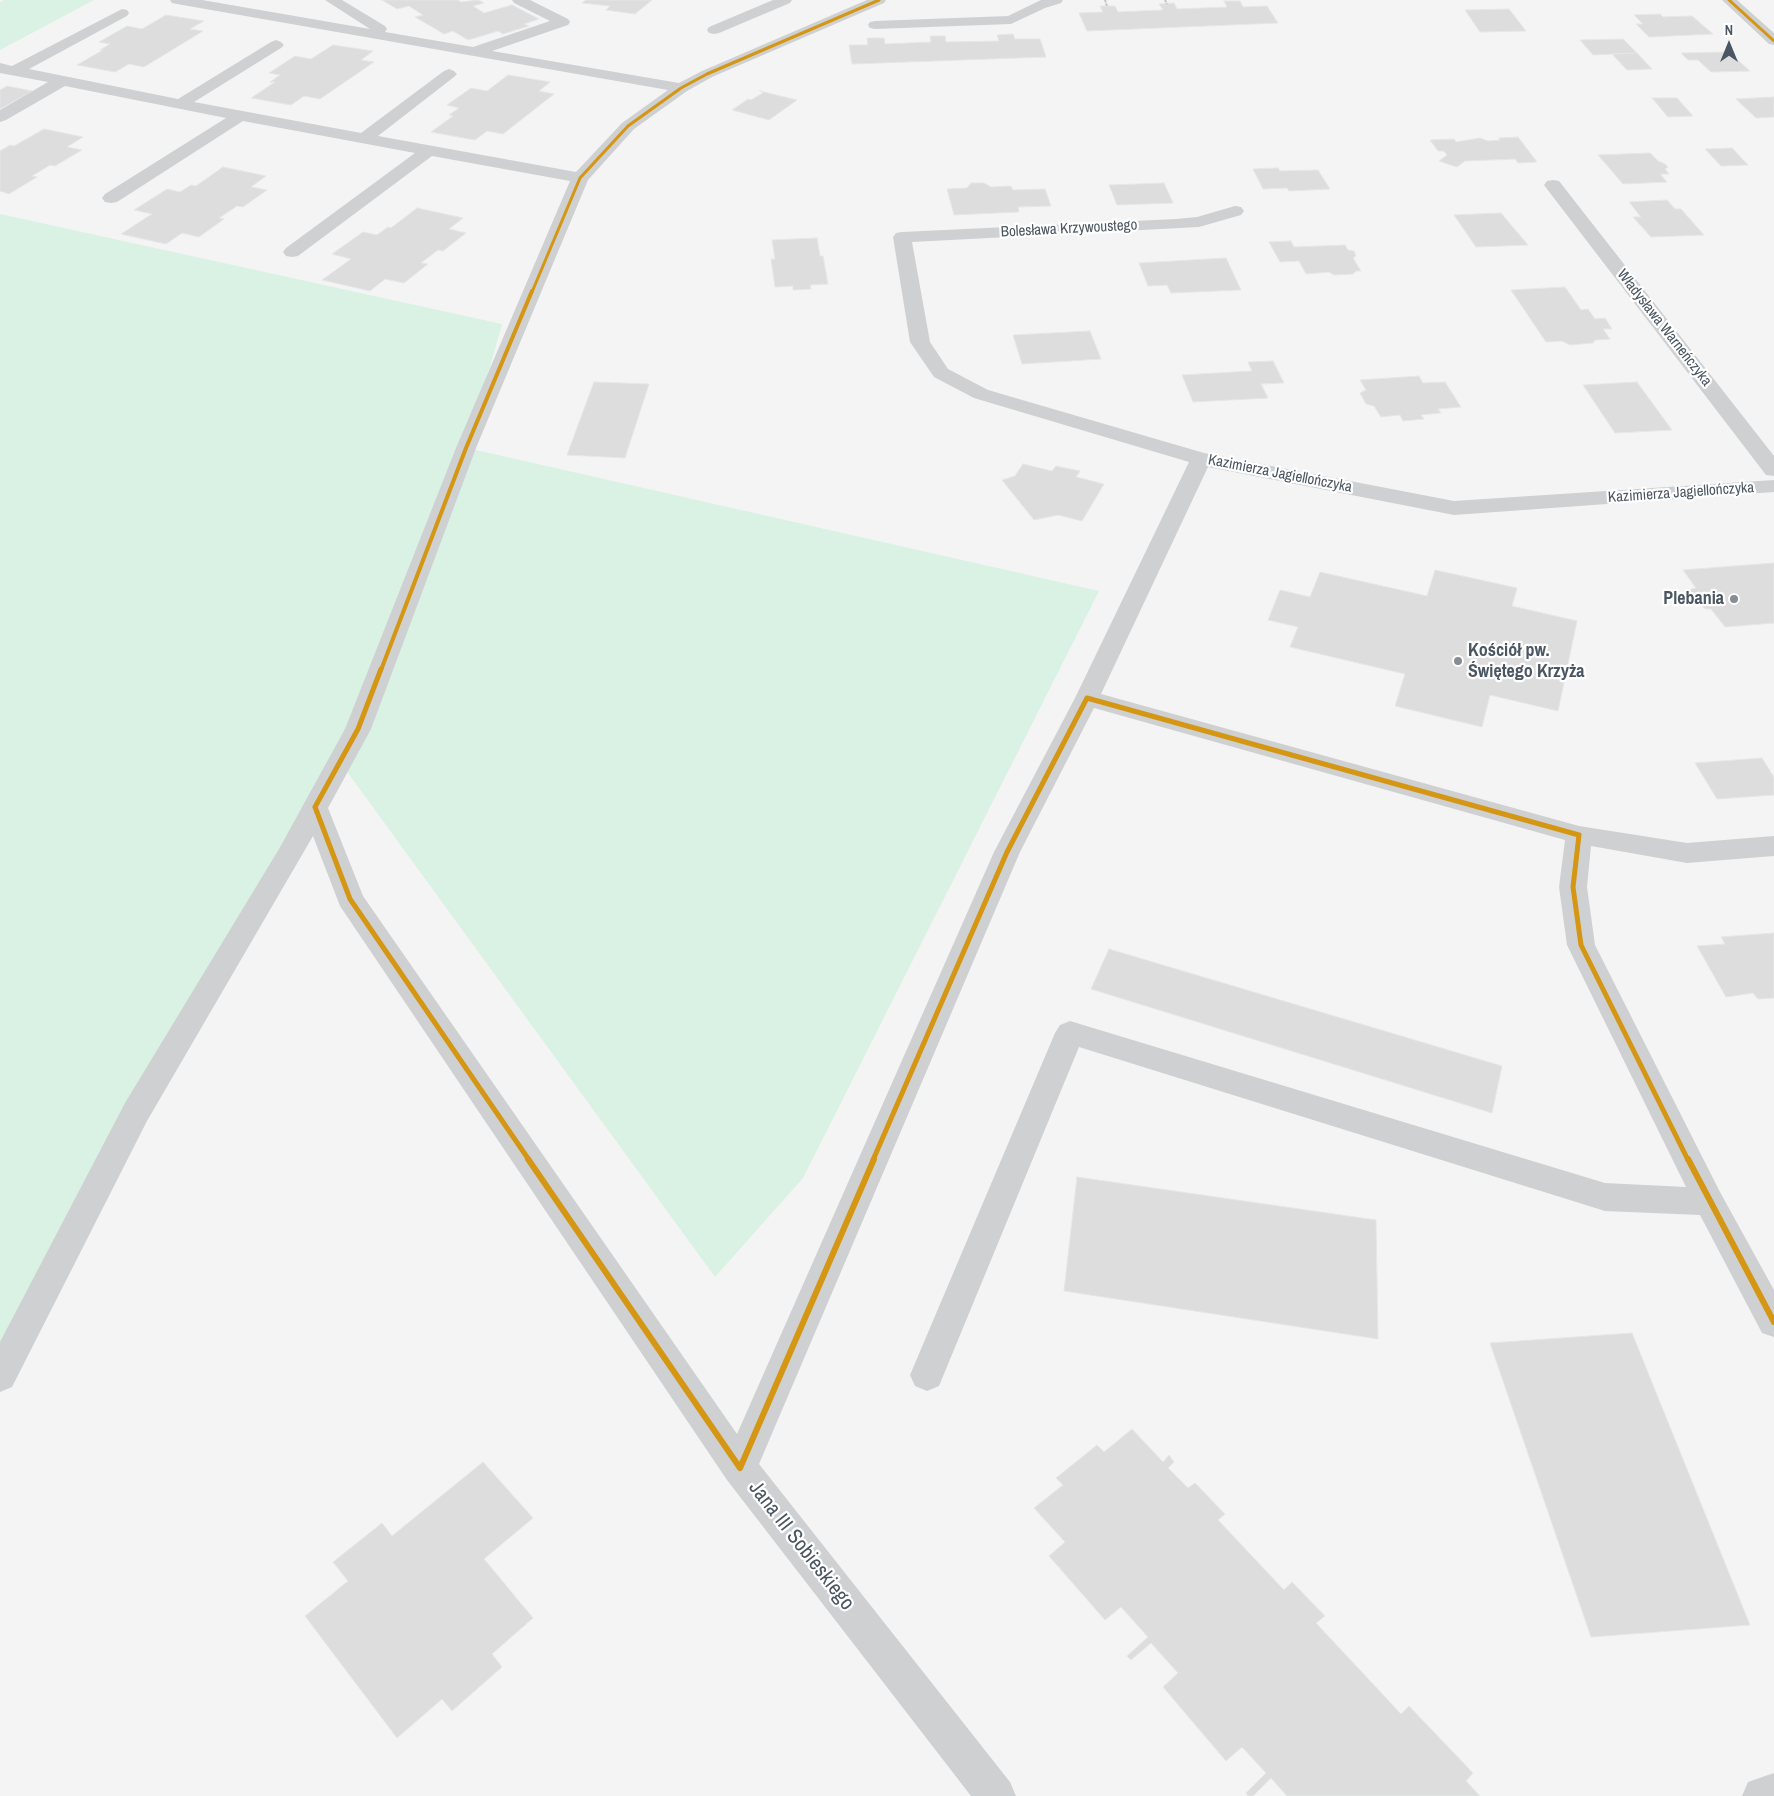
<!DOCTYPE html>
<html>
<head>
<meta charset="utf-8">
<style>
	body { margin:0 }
	#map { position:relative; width:1774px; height:1796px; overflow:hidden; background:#f4f4f4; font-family:"Archivo Narrow",sans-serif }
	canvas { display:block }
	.north { position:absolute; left:1704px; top:20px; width:50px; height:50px; -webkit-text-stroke:4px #fff; paint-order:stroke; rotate:0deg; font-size:14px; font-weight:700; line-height:20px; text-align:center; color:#4a5661 }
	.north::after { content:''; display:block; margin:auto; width:18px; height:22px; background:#4a5661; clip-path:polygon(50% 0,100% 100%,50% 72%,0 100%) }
</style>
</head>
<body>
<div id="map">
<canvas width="1774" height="1796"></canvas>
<div class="north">N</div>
</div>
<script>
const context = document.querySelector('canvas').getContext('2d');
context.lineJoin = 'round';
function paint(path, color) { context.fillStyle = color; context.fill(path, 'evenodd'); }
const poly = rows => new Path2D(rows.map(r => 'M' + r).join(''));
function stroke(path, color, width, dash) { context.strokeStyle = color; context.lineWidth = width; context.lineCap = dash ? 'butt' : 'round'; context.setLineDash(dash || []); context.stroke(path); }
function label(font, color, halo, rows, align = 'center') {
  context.font = font + ' "Archivo Narrow",sans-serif'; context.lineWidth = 4.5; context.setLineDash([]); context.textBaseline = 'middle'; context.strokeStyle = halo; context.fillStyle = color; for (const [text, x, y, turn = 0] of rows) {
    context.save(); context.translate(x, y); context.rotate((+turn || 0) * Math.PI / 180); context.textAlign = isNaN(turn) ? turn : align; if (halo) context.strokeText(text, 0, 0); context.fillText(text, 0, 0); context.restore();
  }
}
paint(poly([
	[4,0,94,0,0,50,0,2],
	[0,214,502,324,467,448,1099,591,803,1178,715,1277,340,762,0,1376]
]), '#d9f2e3');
const building = poly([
	[382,0,458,0,461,2,478,0,484,3,473,6,484,13,512,5,539,19,524,24,529,26,503,34,498,31,468,40,453,31,444,34,415,17,423,15,409,6,397,9,382,0],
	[586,0,652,0,635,14,606,10,610,6,582,3,586,0],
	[1224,1,1240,1,1243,7,1267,6,1278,23,1087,31,1079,13,1103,12,1100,6,1115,6,1118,12,1163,10,1159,4,1174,3,1177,9,1227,7,1224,1],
	[1509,9,1526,31,1480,32,1465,10,1509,9],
	[1660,14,1663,17,1692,16,1713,34,1649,37,1636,24,1643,24,1634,15,1660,14],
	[166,15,204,21,190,29,203,31,144,67,129,64,115,72,77,65,103,50,100,50,110,44,99,42,127,26,142,29,166,15],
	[1013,34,1015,39,1040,39,1046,57,852,64,849,45,868,45,867,38,884,38,885,44,931,42,930,36,945,36,946,42,999,41,997,35,1013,34],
	[1623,39,1637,53,1593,55,1580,40,1623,39],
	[333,45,373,51,361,60,374,62,320,99,304,96,291,105,251,98,275,82,270,82,280,75,269,73,295,56,311,59,333,45],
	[1729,52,1750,71,1711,72,1698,60,1688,60,1681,53,1729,52],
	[1637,53,1652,69,1627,70,1612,54,1637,53],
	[508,75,550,82,539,91,554,94,503,134,487,131,475,140,431,132,453,116,449,115,459,108,447,105,471,88,487,91,508,75],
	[7,86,32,91,0,109,0,90,7,86],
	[760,91,797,100,769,120,732,110,748,99,751,100,763,93,760,91],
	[1774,97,1774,117,1756,118,1736,99,1774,97],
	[1652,98,1677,98,1693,116,1668,117,1652,98],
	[44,129,83,137,67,147,82,150,55,166,50,165,32,176,37,177,9,194,0,191,0,151,10,145,14,146,44,129],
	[1518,137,1537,162,1518,163,1515,159,1465,161,1457,167,1439,161,1447,155,1444,151,1438,151,1430,140,1454,139,1456,142,1480,138,1488,141,1500,140,1499,138,1518,137],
	[1732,148,1748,165,1721,166,1705,149,1732,148],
	[1650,153,1658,161,1665,164,1668,167,1665,169,1669,174,1660,174,1667,182,1623,184,1598,155,1650,153],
	[223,167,266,176,251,187,267,190,243,207,237,206,219,218,224,219,199,237,182,233,166,244,121,234,152,214,134,210,167,189,180,192,191,185,196,186,223,167],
	[1278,168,1280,171,1318,170,1330,189,1289,191,1287,188,1263,189,1253,169,1278,168],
	[971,183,984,183,991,187,1011,186,1013,190,1045,189,1051,206,1018,207,1019,212,954,215,947,189,967,188,971,183],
	[1164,183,1173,203,1117,205,1109,185,1164,183],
	[1667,200,1675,209,1681,209,1704,235,1651,237,1633,217,1641,217,1629,202,1667,200],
	[417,208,463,218,449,229,466,233,443,251,438,250,421,263,428,264,404,283,385,279,370,291,322,280,351,259,332,254,363,232,377,235,388,227,391,228,417,208],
	[1501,213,1528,245,1476,247,1454,215,1501,213],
	[817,238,820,256,823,256,828,284,810,285,811,289,793,290,793,286,775,287,771,259,775,259,772,240,817,238],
	[1291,241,1294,247,1345,245,1348,250,1354,251,1356,256,1353,258,1361,271,1356,271,1353,274,1334,275,1329,272,1306,274,1299,261,1280,262,1269,242,1291,241],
	[1226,258,1241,290,1171,293,1167,285,1148,286,1139,263,1226,258],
	[1565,287,1581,310,1588,309,1595,319,1605,318,1612,329,1603,329,1610,339,1595,340,1593,343,1570,345,1562,341,1546,342,1511,290,1565,287],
	[1090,331,1101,359,1022,364,1013,335,1090,331],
	[1273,361,1284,383,1261,384,1268,398,1193,402,1182,375,1252,371,1248,362,1273,361],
	[1419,376,1423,383,1445,382,1461,407,1438,409,1441,413,1421,415,1424,419,1403,421,1400,415,1381,417,1374,406,1366,404,1360,393,1366,390,1360,380,1419,376],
	[594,382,649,384,625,458,567,455,594,382],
	[1637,382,1672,430,1615,433,1583,385,1637,382],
	[1023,464,1052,471,1056,466,1080,471,1076,477,1104,484,1082,521,1058,515,1034,520,1002,480,1015,476,1023,464],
	[1774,563,1774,623,1725,627,1711,609,1706,609,1698,604,1690,593,1691,589,1696,588,1683,570,1774,563],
	[1435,570,1517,588,1512,606,1577,621,1558,711,1490,695,1482,727,1395,706,1405,674,1290,647,1298,627,1268,620,1280,590,1310,597,1320,572,1427,596,1435,570],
	[1762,758,1774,777,1774,795,1717,799,1695,763,1762,758],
	[1774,933,1774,998,1758,999,1753,993,1726,997,1697,946,1725,944,1721,937,1774,933],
	[1109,949,1502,1066,1492,1113,1091,989,1109,949],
	[1077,1177,1376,1220,1378,1339,1064,1291,1077,1177],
	[1632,1333,1750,1625,1591,1637,1490,1343,1632,1333],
	[1132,1429,1163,1462,1169,1455,1174,1462,1168,1468,1188,1488,1195,1483,1225,1514,1218,1520,1284,1590,1292,1582,1325,1616,1316,1623,1401,1714,1409,1706,1473,1773,1466,1781,1480,1796,1287,1796,1271,1778,1253,1796,1248,1796,1246,1793,1266,1773,1242,1747,1226,1761,1163,1687,1178,1673,1151,1643,1131,1660,1127,1656,1148,1637,1121,1607,1105,1620,1049,1556,1065,1542,1034,1508,1063,1485,1056,1478,1097,1445,1104,1452,1132,1429],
	[483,1462,533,1518,484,1559,533,1618,492,1654,502,1667,452,1711,442,1699,397,1738,305,1616,348,1581,333,1562,382,1523,392,1536,483,1462]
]);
paint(building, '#ddddde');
stroke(building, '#e5e6e7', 1);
stroke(poly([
	[1105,0,1107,6],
	[1165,0,1167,4]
]), '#bcc7c4', 2, [2.5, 1]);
paint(poly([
	[170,0,202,0,370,29,325,0,342,0,385,26,387,29,385,32,473,47,550,21,514,3,512,0,530,0,568,19,570,22,568,25,492,51,679,83,702,71,867,0,886,0,884,3,712,77,687,91,634,129,588,180,476,448,371,729,328,808,363,896,737,1434,994,852,1075,698,1189,462,974,398,934,377,910,342,893,237,896,233,902,232,1176,219,1197,217,1235,206,1241,207,1244,211,1241,215,1199,227,912,242,930,342,948,369,988,390,1204,453,1454,501,1774,480,1774,492,1454,515,1208,467,1101,694,1579,826,1687,843,1774,836,1774,856,1687,863,1591,846,1587,887,1595,945,1720,1192,1774,1290,1774,1337,1762,1333,1700,1215,1605,1211,1079,1047,939,1386,927,1391,915,1386,910,1375,1055,1033,1060,1025,1070,1021,1605,1183,1686,1187,1567,945,1559,887,1565,840,1094,708,1020,852,759,1464,1010,1782,1016,1796,971,1796,727,1480,340,906,313,836,147,1121,12,1387,0,1392,0,1342,125,1103,279,849,345,729,456,448,570,181,432,156,298,256,292,257,286,256,283,252,286,248,415,153,243,121,117,202,111,203,105,202,102,198,105,194,226,118,65,86,6,120,0,122,0,110,48,82,0,73,0,63,12,66,122,9,127,10,129,13,127,16,29,69,178,99,271,42,276,40,281,42,284,45,281,48,194,102,361,133,444,71,449,69,454,71,457,74,454,77,378,136,576,172,622,123,668,90,177,4,172,3,170,0],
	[773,0,792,0,790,3,719,33,714,34,709,33,707,30,709,27,773,0],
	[1041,0,1063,0,1061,3,1045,8,1011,24,875,29,870,28,868,25,870,22,875,21,1008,16,1041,0],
	[1722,0,1737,0,1774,33,1774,45,1769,44,1722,0],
	[1553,180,1559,181,1774,456,1774,476,1766,475,1547,189,1544,185,1547,181,1553,180],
	[1774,1773,1774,1796,1742,1796,1748,1782,1774,1773]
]), '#ced0d2');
stroke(poly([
	[1729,0,1774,41],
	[532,292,580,178,628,126,681,88,707,74,879,0]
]), '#d49613', 3);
stroke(poly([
	[381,670,466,448,532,291]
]), '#d49613', 4);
stroke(poly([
	[1087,698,1579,835],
	[315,807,358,729,381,669],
	[315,807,350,899,529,1160],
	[1579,835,1573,887,1581,945,1688,1160],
	[873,1160,1007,852,1087,698]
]), '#d49613', 5);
stroke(poly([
	[528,1159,740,1468],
	[1688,1159,1774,1322],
	[740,1468,874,1159]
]), '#d49613', 6);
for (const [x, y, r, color] of [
	[1734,599,5,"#868d94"],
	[1458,661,5,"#868d94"]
]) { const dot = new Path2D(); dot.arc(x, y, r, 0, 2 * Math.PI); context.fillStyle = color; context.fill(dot); stroke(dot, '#fff', 2); }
label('15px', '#4a5661', '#fff', [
	["Bolesława Krzywoustego",1069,229,-3],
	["Władysława Warneńczyka",1664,328,52],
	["Kazimierza Jagiellończyka",1280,474,11],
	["Kazimierza Jagiellończyka",1681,493,-4]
]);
label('bold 18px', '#4a5661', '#fff', [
	["Plebania",1724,599],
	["Kościół pw.",1468,651,"left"],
	["Świętego Krzyża",1468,672,"left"]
], 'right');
label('21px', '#4a5661', '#fff', [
	["Jana III Sobieskiego",801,1546,52]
]);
</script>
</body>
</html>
